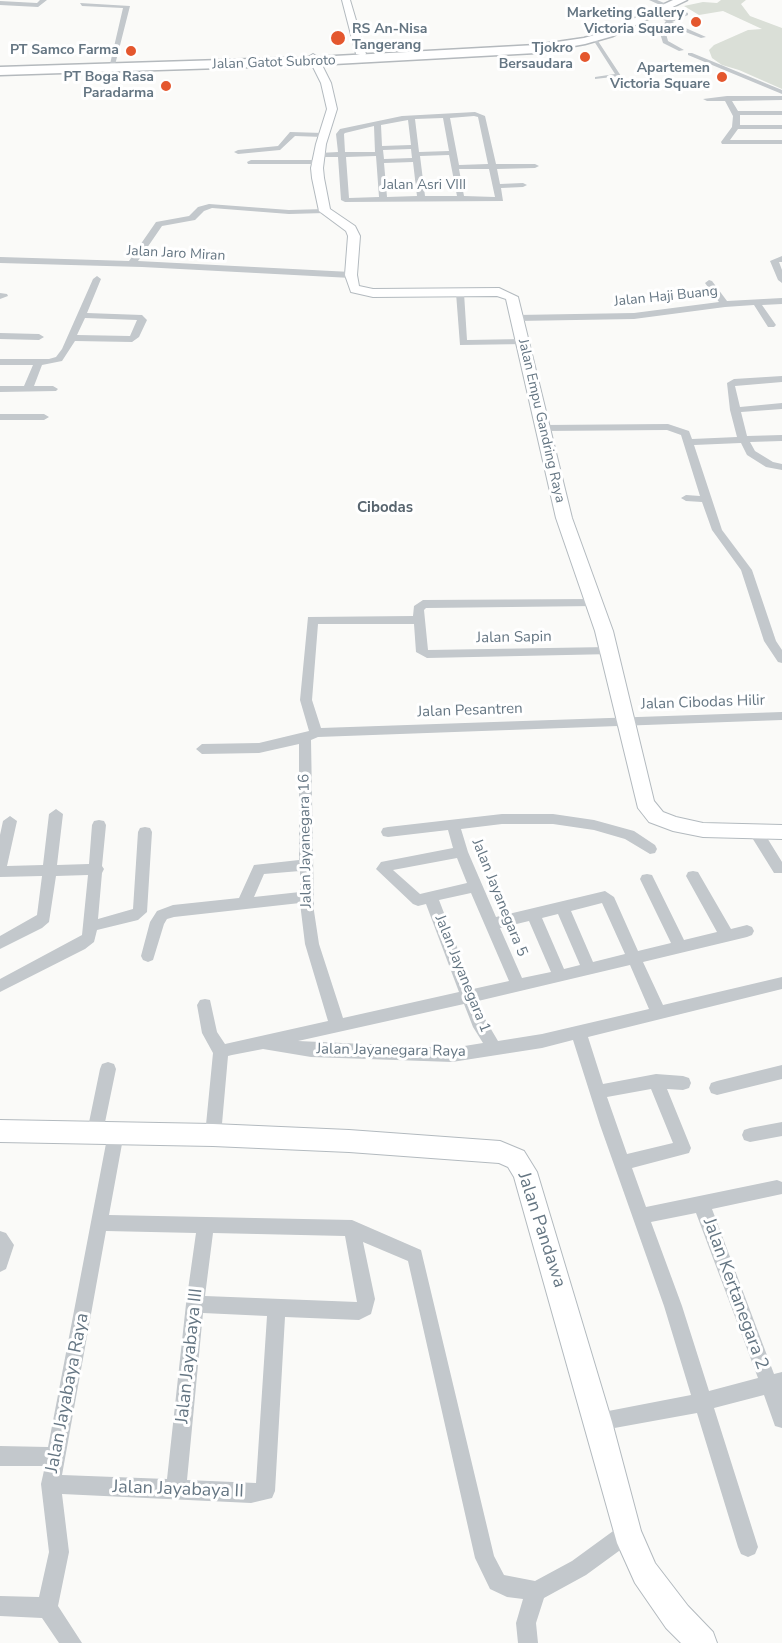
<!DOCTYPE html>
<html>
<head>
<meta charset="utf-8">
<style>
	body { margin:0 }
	canvas { display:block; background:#fafaf8 }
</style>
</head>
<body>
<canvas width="782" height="1643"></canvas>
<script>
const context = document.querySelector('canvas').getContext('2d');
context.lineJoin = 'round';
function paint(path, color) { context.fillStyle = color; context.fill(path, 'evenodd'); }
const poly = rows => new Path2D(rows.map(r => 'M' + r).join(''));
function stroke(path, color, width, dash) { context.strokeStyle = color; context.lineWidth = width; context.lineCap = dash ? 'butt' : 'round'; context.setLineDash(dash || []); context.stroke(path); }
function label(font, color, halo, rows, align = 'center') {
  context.font = font + ' "Nunito Sans",sans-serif'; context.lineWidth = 6; context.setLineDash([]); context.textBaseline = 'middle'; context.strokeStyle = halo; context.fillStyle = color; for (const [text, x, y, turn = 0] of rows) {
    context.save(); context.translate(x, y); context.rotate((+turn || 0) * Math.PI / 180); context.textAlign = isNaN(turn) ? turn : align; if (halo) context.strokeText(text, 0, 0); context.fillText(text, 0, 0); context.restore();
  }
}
paint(poly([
	[721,0,746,0,741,4,750,16,782,28,782,89,739,70,722,65,712,58,709,50,714,45,748,30,762,29,723,11,699,15,684,6,703,2,717,3]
]), '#dadfd7');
const secondary = poly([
	[342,0,350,0,366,54,364,56,356,54,342,0],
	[313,54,318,57,331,83,337,109,326,144,323,168,324,178,330,209,355,226,360,236,357,275,359,286,373,289,499,288,518,297,572,518,613,631,654,801,663,812,676,817,703,823,782,825,782,839,703,837,673,831,649,822,638,808,595,631,556,518,506,299,497,296,373,297,351,292,345,275,348,236,346,231,319,211,312,178,311,168,316,144,327,109,321,83,308,57,313,54],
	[0,1120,213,1124,349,1130,500,1141,524,1151,537,1172,612,1422,641,1531,655,1563,688,1606,713,1632,717,1643,681,1643,666,1628,635,1583,617,1543,514,1177,508,1167,499,1163,349,1152,213,1146,0,1142,0,1120]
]);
const highway = poly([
	[673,0,687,0,613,36,585,44,536,53,316,65,0,75,0,67,316,57,536,45,584,38,605,32,673,0]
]);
stroke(secondary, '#b3babf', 2);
stroke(highway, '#b4b9bd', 3);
paint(poly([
	[40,0,47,0,38,7,0,5,0,1,37,3,40,0],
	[649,0,657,0,688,13,688,15,672,22,706,37,701,38,670,26,665,30,668,41,684,50,679,51,663,43,659,30,666,21,650,14,653,12,669,18,680,14,649,0],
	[80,3,130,6,115,65,110,64,123,8,82,6,80,3],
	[592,38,596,38,621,76,595,79,595,77,615,74,592,38],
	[688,53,692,53,782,90,782,94,688,55,688,53],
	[727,96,782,96,782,100,732,101,738,111,782,111,782,115,740,115,740,125,782,125,782,129,738,129,730,140,782,140,782,144,722,144,721,142,732,127,733,116,725,101,707,101,703,99,727,96],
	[475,112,485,116,496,164,535,164,539,166,535,168,497,169,500,184,523,183,527,185,523,187,501,188,503,201,345,202,341,200,338,157,319,157,315,155,319,153,338,152,336,134,340,129,402,116,475,112],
	[474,116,478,117,488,164,459,165,450,118,474,116],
	[443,118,449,151,419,152,415,119,443,118],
	[408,120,411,145,382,146,381,125,408,120],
	[374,126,375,152,345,152,344,134,345,133,374,126],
	[411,149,412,158,384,159,383,150,411,149],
	[449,155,457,196,425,196,420,156,449,155],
	[376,156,379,197,349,198,346,157,376,156],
	[413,162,417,196,387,197,384,163,413,162],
	[459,169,489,169,495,197,464,196,459,169],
	[290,132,323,133,327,135,323,137,295,136,280,150,238,154,234,152,238,150,278,146,290,132],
	[251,160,317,160,321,162,317,164,248,164,247,162,251,160],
	[209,204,289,210,325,209,329,211,325,213,289,214,212,208,204,211,195,220,162,226,138,261,351,272,355,275,351,278,142,267,0,263,0,257,129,261,156,222,189,216,198,207,209,204],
	[782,256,782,262,779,262,782,270,782,283,778,280,770,261,782,256],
	[97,276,101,279,87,313,142,315,147,320,139,337,132,342,75,341,62,361,42,365,34,386,53,386,58,389,56,391,0,392,0,386,24,386,33,365,0,365,0,359,49,359,56,357,62,349,93,279,97,276],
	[85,318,137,320,130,336,77,335,85,318],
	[709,280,712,281,727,301,782,298,782,304,762,305,776,325,774,327,768,327,754,305,725,307,634,319,517,321,513,318,517,315,634,313,719,302,705,283,709,280],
	[460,290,464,293,467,340,523,339,528,342,526,344,460,345,456,293,460,290],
	[0,293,7,294,8,296,0,299,0,293],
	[0,333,39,334,44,337,39,340,0,339,0,333],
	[782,376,782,382,735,386,740,407,782,403,782,409,741,412,747,436,782,435,782,441,750,442,755,451,773,462,782,464,782,470,766,467,747,455,741,443,694,445,722,530,752,570,776,641,782,650,782,663,778,662,764,641,741,570,712,530,702,502,686,501,681,498,686,495,700,496,681,435,667,430,543,431,538,428,543,425,668,424,689,431,692,439,737,437,730,410,727,383,734,379,782,376],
	[0,414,44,414,49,417,44,420,0,420,0,414],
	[592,599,598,603,596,606,426,608,424,610,428,650,609,647,615,651,613,654,427,658,416,652,414,624,318,624,312,700,321,728,782,712,782,720,318,737,311,740,314,911,319,944,343,1018,459,992,426,904,418,906,413,904,376,869,381,862,386,861,453,848,448,830,388,837,383,836,381,832,383,828,388,827,502,814,553,814,594,820,634,831,655,845,657,849,655,853,650,854,625,839,594,830,553,824,502,824,461,829,468,852,496,917,605,891,614,897,638,951,671,943,640,879,642,875,647,874,652,875,684,940,717,932,686,876,688,872,693,871,698,872,731,929,747,925,752,927,754,931,752,935,747,937,643,962,663,1005,782,977,782,989,588,1037,603,1084,656,1074,683,1076,689,1078,691,1083,689,1088,683,1090,667,1089,691,1148,689,1153,632,1168,646,1207,777,1180,782,1182,782,1194,712,1209,774,1374,782,1372,782,1428,775,1426,764,1395,714,1408,758,1547,755,1554,748,1557,741,1554,738,1547,697,1413,598,1431,591,1429,589,1422,591,1415,598,1413,691,1395,664,1306,600,1125,573,1040,542,1048,452,1062,311,1057,263,1049,232,1055,228,1056,221,1135,219,1140,213,1142,207,1140,205,1135,213,1053,202,1033,197,1005,200,1000,205,999,210,1000,217,1032,225,1044,328,1021,305,944,300,903,174,917,167,919,164,924,153,960,148,962,143,960,141,956,150,922,157,911,173,905,239,898,254,865,299,860,299,744,259,753,202,754,196,749,202,744,259,743,309,731,300,700,308,617,413,616,414,606,423,600,592,599],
	[457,858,467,883,420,894,393,870,457,858],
	[300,871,300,892,254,897,264,874,300,871],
	[471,893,509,981,473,989,439,900,471,893],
	[602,903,625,954,593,962,571,911,602,903],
	[558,914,580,965,564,969,542,918,558,914],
	[529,921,551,972,522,978,500,928,529,921],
	[630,965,649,1009,542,1034,498,1041,485,1019,478,1001,630,965],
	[464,1004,473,1027,483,1043,452,1048,298,1041,464,1004],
	[651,1089,673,1143,627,1154,607,1097,651,1089],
	[696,1213,758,1378,709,1391,682,1306,651,1222,696,1213],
	[56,809,63,814,57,865,89,864,92,825,94,821,99,820,104,821,106,825,102,866,104,869,102,873,98,919,133,909,138,832,140,828,145,827,150,828,152,832,147,912,138,920,97,930,94,942,85,949,0,992,0,979,82,935,88,875,56,876,49,922,42,928,0,949,0,936,37,915,42,876,0,877,0,835,3,821,10,816,17,821,7,866,43,865,49,814,56,809],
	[756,827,761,828,782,862,782,873,774,873,751,836,749,832,751,828,756,827],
	[108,1062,114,1064,116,1069,103,1132,101,1137,95,1139,89,1137,87,1132,100,1069,102,1064,108,1062],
	[782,1065,782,1079,717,1095,711,1093,709,1088,711,1083,717,1081,782,1065],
	[782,1122,782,1136,750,1142,744,1140,742,1135,744,1130,750,1128,782,1122],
	[116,1126,122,1128,124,1133,109,1215,352,1220,421,1250,494,1556,504,1575,535,1581,572,1561,620,1526,627,1523,634,1526,637,1533,634,1540,586,1575,544,1598,536,1623,538,1643,518,1643,516,1623,523,1599,507,1597,490,1589,475,1558,408,1261,363,1242,375,1299,371,1314,359,1320,285,1317,275,1491,272,1498,251,1503,62,1494,69,1552,58,1606,82,1643,59,1643,42,1618,0,1616,0,1596,39,1597,49,1552,41,1484,45,1466,0,1466,0,1446,48,1447,108,1133,110,1128,116,1126],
	[106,1231,196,1233,186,1304,167,1479,62,1475,106,1231],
	[213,1233,345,1236,357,1302,205,1296,213,1233],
	[203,1313,267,1316,256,1483,187,1480,203,1313],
	[0,1231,6,1233,14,1245,6,1269,0,1272,0,1231]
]), '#c3c8cc');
paint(secondary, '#fff');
paint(highway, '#fff');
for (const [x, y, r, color] of [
	[696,22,6,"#e4572e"],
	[338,38,8,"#e4572e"],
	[131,51,6,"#e4572e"],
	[585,57,6,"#e4572e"],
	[722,77,6,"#e4572e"],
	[166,86,6,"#e4572e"]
]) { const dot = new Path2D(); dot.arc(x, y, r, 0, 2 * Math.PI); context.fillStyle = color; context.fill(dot); stroke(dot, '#fff', 2); }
label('bold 14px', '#657683', '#fff', [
	["Marketing Gallery",684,14],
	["Victoria Square",684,30],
	["RS An-Nisa",352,30,"left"],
	["Tangerang",352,46,"left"],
	["Tjokro",573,49],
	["Bersaudara",573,65],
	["PT Samco Farma",119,51],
	["Apartemen",710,69],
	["Victoria Square",710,85],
	["PT Boga Rasa",154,78],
	["Paradarma",154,94]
], 'right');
label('14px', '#657683', '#fff', [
	["Jalan Gatot Subroto",274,63,-2],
	["Jalan Asri VIII",424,186],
	["Jalan Jaro Miran",176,254,3],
	["Jalan Haji Buang",666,297,-6],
	["Jalan Empu Gandring Raya",541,421,77]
]);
label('bold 15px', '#57646e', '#fff', [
	["Cibodas",385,508]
]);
label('15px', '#657683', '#fff', [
	["Jalan Sapin",514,638,-1],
	["Jalan Cibodas Hilir",703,703,-2],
	["Jalan Pesantren",470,711,-2],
	["Jalan Jayanegara 16",306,841,-91],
	["Jalan Jayanegara 5",499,898,68],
	["Jalan Jayanegara 1",462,974,68],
	["Jalan Jayanegara Raya",391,1051,1]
]);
label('18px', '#657683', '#fff', [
	["Jalan Pandawa",541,1230,72],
	["Jalan Kertanegara 2",735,1294,70],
	["Jalan Jayabaya III",190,1356,-84],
	["Jalan Jayabaya Raya",68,1393,-79],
	["Jalan Jayabaya II",178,1490,2]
]);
</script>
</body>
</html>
